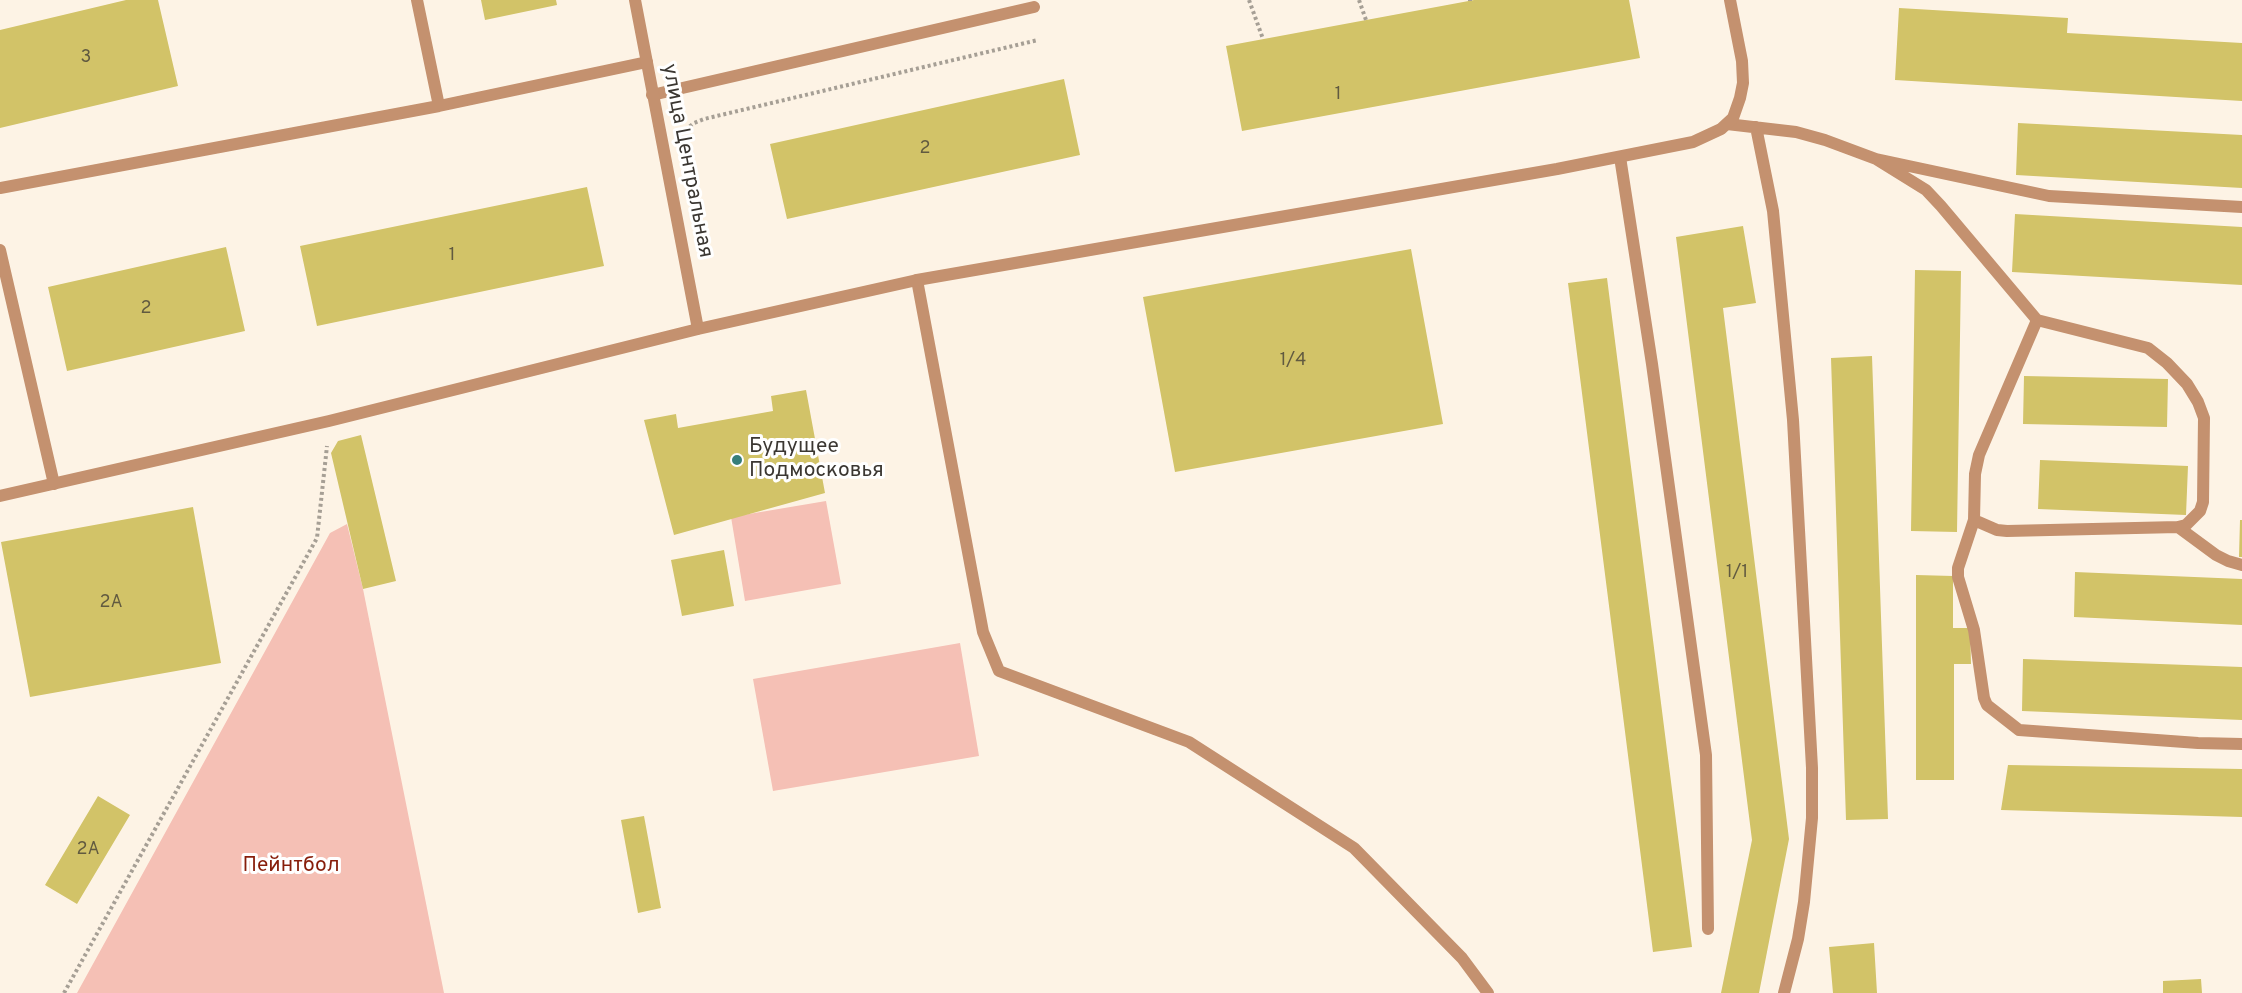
<!DOCTYPE html>
<html>
<head>
<meta charset="utf-8">
<style>
	body { margin:0 }
	canvas { display:block; background:#fdf3e5 }
</style>
</head>
<body>
<canvas width="2242" height="993"></canvas>
<script>
const context = document.querySelector('canvas').getContext('2d');
context.lineJoin = 'round';
function paint(path, color) { context.fillStyle = color; context.fill(path, 'evenodd'); }
const poly = rows => new Path2D(rows.map(r => 'M' + r).join(''));
function stroke(path, color, width, dash) { context.strokeStyle = color; context.lineWidth = width; context.lineCap = dash ? 'butt' : 'round'; context.setLineDash(dash || []); context.stroke(path); }
function label(font, color, halo, rows, align = 'center') {
  context.font = font + ' Overpass,sans-serif'; context.lineWidth = 6; context.setLineDash([]); context.textBaseline = 'middle'; context.strokeStyle = halo; context.fillStyle = color; for (const [text, x, y, turn = 0] of rows) {
    context.save(); context.translate(x, y); context.rotate((+turn || 0) * Math.PI / 180); context.textAlign = isNaN(turn) ? turn : align; if (halo) context.strokeText(text, 0, 0); context.fillText(text, 0, 0); context.restore();
  }
}
paint(poly([
	[826,501,841,584,745,601,731,517],
	[347,524,363,589,444,993,77,993,330,533],
	[960,643,979,756,773,791,753,679]
]), '#f5c0b5');
paint(poly([
	[126,0,158,0,178,86,0,128,0,30],
	[481,0,556,0,557,5,485,20],
	[1474,0,1629,0,1640,58,1242,131,1226,46],
	[1899,8,2068,18,2067,33,2242,43,2242,101,1895,80],
	[1064,79,1080,155,787,219,770,144],
	[2018,123,2242,135,2242,188,2016,175],
	[587,187,604,266,317,326,300,246],
	[2015,214,2242,227,2242,285,2012,272],
	[1743,226,1756,303,1723,308,1789,839,1759,993,1721,993,1752,840,1676,237],
	[226,247,245,331,67,371,48,287],
	[1411,249,1443,424,1175,472,1143,297],
	[1915,270,1961,271,1957,532,1911,531],
	[1607,278,1692,947,1653,952,1568,283],
	[1872,356,1888,819,1846,820,1831,358],
	[2024,376,2168,379,2167,427,2023,424],
	[806,390,825,493,674,535,644,420,676,414,678,428,773,411,771,396],
	[361,435,396,581,363,589,331,453,338,441],
	[2040,460,2188,466,2186,515,2038,509],
	[193,507,221,663,30,697,1,542],
	[2240,520,2242,520,2242,557,2239,557],
	[724,550,734,606,682,616,671,560],
	[2075,572,2242,579,2242,625,2074,617],
	[1916,575,1953,576,1953,628,1970,628,1971,664,1954,664,1954,780,1916,780],
	[2023,659,2242,667,2242,720,2022,711],
	[2008,765,2242,769,2242,817,2001,810],
	[98,796,130,815,77,904,45,885],
	[644,816,661,908,638,913,621,820],
	[1874,943,1877,993,1833,993,1829,947],
	[2201,979,2202,993,2163,993,2163,981]
]), '#d2c368');
stroke(poly([
	[1249,0,1263,39],
	[1359,0,1366,20],
	[1470,0,1470,1],
	[685,130,694,123,704,119,1038,40],
	[64,993,317,538,327,446]
]), '#a69f95', 4, [3, 3]);
stroke(poly([
	[417,0,439,106],
	[652,95,1034,7],
	[1727,124,1796,132,1825,140,1876,159,2049,196,2242,207],
	[1756,127,1773,211,1793,420,1812,768,1812,818,1804,902,1798,939,1784,993],
	[1620,157,1652,364,1706,755,1708,929],
	[1876,159,1926,190,1941,206,2037,320,1979,455,1975,474,1974,520,1958,568,1958,577,1974,630,1984,698,1987,705,2019,730,2198,743,2242,744],
	[0,188,439,106,647,62],
	[0,250,54,484],
	[917,280,983,632,999,671,1189,742,1354,848,1462,958,1488,993],
	[1974,520,1997,530,2007,531,2178,527,2186,525,2200,511,2203,502,2204,418,2198,402,2187,384,2167,363,2148,348,2037,320],
	[2178,527,2216,555,2228,561,2242,565]
]), '#c4916f', 12);
stroke(poly([
	[635,0,698,329],
	[0,496,329,421,698,329,917,280,1557,169,1693,142,1721,129,1733,118,1740,98,1743,83,1742,61,1730,0]
]), '#c4916f', 12);
for (const [x, y, r, color] of [
	[737,460,6,"#367e7a"]
]) { const dot = new Path2D(); dot.arc(x, y, r, 0, 2 * Math.PI); context.fillStyle = color; context.fill(dot); stroke(dot, '#fff', 2); }
label('18px', '#615a40', null, [
	["3",86,58],
	["1",1338,95],
	["2",925,149],
	["1",452,256],
	["2",146,309],
	["1/4",1293,361],
	["1/1",1737,573],
	["2А",111,603],
	["2А",88,850]
]);
label('21px', '#3b3732', '#fff', [
	["улица Центральная",686,161,79]
]);
label('21px', '#3b3732', '#fff', [
	["Будущее",749,448],
	["Подмосковья",749,472]
], 'left');
label('21px', '#871e0b', '#fff', [
	["Пейнтбол",291,867]
]);
</script>
</body>
</html>
